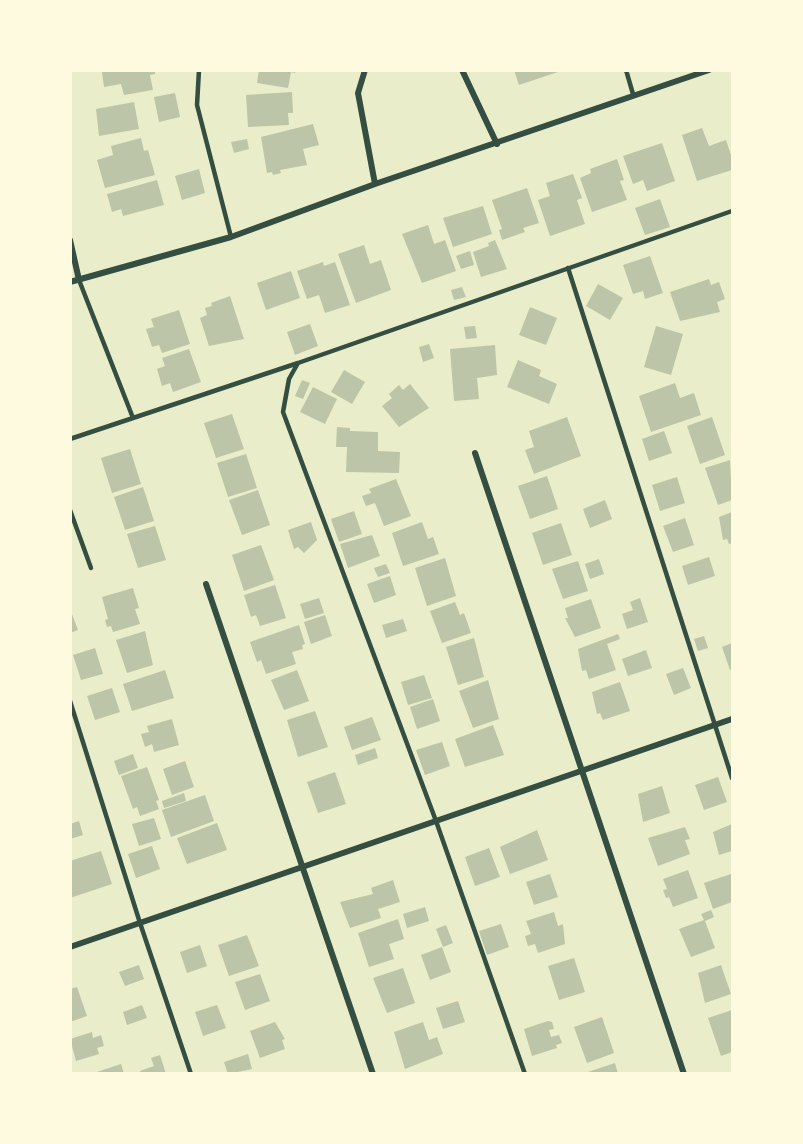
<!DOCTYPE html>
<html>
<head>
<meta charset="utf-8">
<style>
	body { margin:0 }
	#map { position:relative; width:803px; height:1144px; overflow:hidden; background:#e9edc9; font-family:Poppins,sans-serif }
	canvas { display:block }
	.frame { position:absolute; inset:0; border:72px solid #fefae0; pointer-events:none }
</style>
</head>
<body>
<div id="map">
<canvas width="803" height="1144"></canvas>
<div class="frame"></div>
</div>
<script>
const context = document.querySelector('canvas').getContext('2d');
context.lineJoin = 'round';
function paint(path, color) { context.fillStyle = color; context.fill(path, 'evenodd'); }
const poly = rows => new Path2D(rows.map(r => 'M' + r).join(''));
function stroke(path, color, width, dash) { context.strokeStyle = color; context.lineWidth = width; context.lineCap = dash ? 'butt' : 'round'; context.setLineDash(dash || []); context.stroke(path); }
paint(poly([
	[111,70,155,70,155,74,150,75,153,90,124,95,121,84,104,87,102,72],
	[259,70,296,70,295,73,291,72,288,88,257,83],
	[514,70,561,70,561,71,519,85],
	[292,92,293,113,288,113,289,125,248,127,246,95],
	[175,93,180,117,159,122,154,97],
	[134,102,139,129,99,136,96,109],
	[313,124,319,145,303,149,307,165,280,170,281,173,273,175,272,172,267,173,261,137],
	[702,128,709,146,726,140,732,158,732,170,697,181,682,135],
	[141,138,144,151,148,150,155,175,105,188,97,160,113,155,111,146],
	[247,139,249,149,234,153,231,142],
	[662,143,675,181,647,191,643,180,633,184,623,156],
	[617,159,624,180,620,181,627,200,592,212,580,178,591,173,590,169],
	[199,169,205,193,182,200,175,176],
	[573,174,582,198,577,200,585,224,550,236,538,200,550,196,546,183],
	[157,180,164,205,123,216,121,209,112,212,107,194],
	[527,188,539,223,523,228,525,232,502,240,499,230,502,229,492,200],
	[660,199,670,227,645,235,635,208],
	[483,206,492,234,453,247,443,218],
	[428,225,434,244,445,240,456,271,422,283,402,234],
	[495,240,507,269,481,277,473,252,489,246,488,243],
	[364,245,370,264,381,260,391,290,356,303,338,254],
	[470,251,474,265,461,269,456,256],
	[650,256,663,293,645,299,643,291,633,294,623,265],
	[323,262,324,266,335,262,350,305,325,313,319,295,307,299,297,271],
	[291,271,300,298,266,310,257,283],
	[709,279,711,285,719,282,725,299,717,302,720,312,680,321,670,292],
	[598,284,623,298,610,320,586,306],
	[462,287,466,297,454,300,451,290],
	[230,296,244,339,209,346,200,318,207,315,205,308,212,306,211,303],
	[530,307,557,318,546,345,519,335],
	[179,310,190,344,162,353,159,345,152,347,146,329,154,327,151,319],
	[310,324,318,346,295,355,287,332],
	[475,326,477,338,466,339,464,327],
	[656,326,683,334,671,375,644,367],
	[429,344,434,358,423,362,419,347],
	[495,345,497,375,477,378,479,399,454,401,450,349],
	[189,349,201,382,173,392,170,383,162,386,157,369,165,366,162,358],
	[518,360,541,370,539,376,557,384,549,404,507,387],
	[344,370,365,382,352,404,331,392],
	[302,380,310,383,303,399,295,396],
	[675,383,680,398,694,393,701,415,651,432,639,396],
	[410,384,429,408,399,427,382,406,392,398,389,394,399,385,403,390],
	[313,387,337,399,325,424,300,412],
	[232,414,244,449,216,458,204,423],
	[567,417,581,456,534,474,525,450,534,447,529,431],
	[712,417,725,455,700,464,687,426],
	[337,427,350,428,350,431,378,432,378,451,400,452,399,473,346,472,347,447,336,447],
	[664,431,672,453,649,461,642,439],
	[130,449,141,484,112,493,101,458],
	[246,454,257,488,228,497,217,463],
	[730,460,732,500,718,505,705,468],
	[547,476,558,509,530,519,518,486],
	[677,477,685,503,660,511,652,485],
	[396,479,411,516,384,526,375,503,366,506,362,496,371,493,369,489],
	[143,487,154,521,125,530,114,497],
	[258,490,270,525,242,535,229,500],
	[605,500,612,519,590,528,583,509],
	[354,511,362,534,339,542,331,519],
	[732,512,732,543,729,544,727,539,723,540,719,517],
	[685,518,694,545,673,552,663,526],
	[311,522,317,540,304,553,298,547,294,549,288,530],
	[422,522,428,539,433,537,439,554,403,566,392,533],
	[561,523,572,555,543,565,532,533],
	[155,526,166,560,138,568,127,534],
	[372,535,380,556,348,568,340,544],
	[261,545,274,580,244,591,232,555],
	[709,557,715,576,688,585,682,566],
	[445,558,456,596,427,606,415,568],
	[599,559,604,574,590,579,585,564],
	[578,561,588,591,563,599,552,569],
	[386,564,390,573,378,577,374,568],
	[390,576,396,595,374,603,367,584],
	[275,585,286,618,260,626,256,615,251,617,244,595],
	[133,588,139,608,135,609,140,624,113,632,111,626,107,627,105,620,108,619,102,597],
	[319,598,324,613,305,619,300,604],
	[640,598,648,622,627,629,622,614,633,610,630,602],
	[591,599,601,628,575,637,565,618,568,618,565,608],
	[455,602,460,615,464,613,471,633,442,643,430,611],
	[70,609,78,630,70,633],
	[325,615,332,636,311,644,304,622],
	[403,619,407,631,386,638,382,625],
	[299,625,305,644,302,645,303,649,292,652,296,664,266,674,261,660,257,662,250,642],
	[145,631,153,665,127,673,116,640],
	[618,634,620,639,607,644,616,670,589,679,586,670,582,671,578,649],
	[704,636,708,648,698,651,694,639],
	[474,638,484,677,458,685,446,647],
	[732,643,732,669,730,670,722,647],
	[95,648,103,674,81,680,73,655],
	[646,650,652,668,628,676,622,659],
	[683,668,691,688,674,695,666,674],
	[165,670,174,698,132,711,123,684],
	[297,670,309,701,284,710,271,680],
	[424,675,432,698,408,705,401,682],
	[488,680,499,719,473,728,459,691],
	[620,682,630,711,603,720,600,713,597,714,592,692],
	[112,688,120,712,95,720,87,696],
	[433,699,440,721,417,729,410,707],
	[315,711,328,747,298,757,287,720],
	[372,717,381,740,352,750,344,727],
	[172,719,179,745,154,752,152,744,145,747,141,734,149,732,147,726],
	[493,725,504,755,465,767,455,739],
	[442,742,450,766,425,775,416,750],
	[375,748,378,758,358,765,355,755],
	[133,754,138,768,119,775,114,761],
	[185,761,194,787,172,795,163,769],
	[147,767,159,800,156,801,159,809,140,816,137,807,133,809,121,776],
	[335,772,346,804,318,813,307,782],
	[718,777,727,802,704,810,695,785],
	[662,786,670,813,643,822,638,794],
	[184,793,186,801,164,808,162,801],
	[205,795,214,821,171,837,162,810],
	[154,818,161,839,139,846,132,824],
	[79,821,83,835,70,839,70,824],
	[217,823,227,850,187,864,177,838],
	[732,824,732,851,719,855,713,832],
	[685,827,690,839,685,840,690,854,658,866,648,838],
	[537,830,548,860,510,874,500,847],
	[152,846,160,869,136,878,128,854],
	[489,848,500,877,475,886,465,857],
	[101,851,112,884,70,898,70,861],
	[688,870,698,898,673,907,669,897,666,898,663,890,667,889,663,879],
	[550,874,558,897,534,905,526,882],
	[731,874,732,902,713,909,704,883],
	[393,880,400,902,378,909,381,918,350,928,340,902,373,894,371,888],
	[425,907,429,921,407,928,403,914],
	[711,910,714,917,705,921,715,948,691,957,679,929,704,920,701,914],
	[554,912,558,926,563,924,565,944,538,953,535,944,528,946,525,936,531,934,526,921],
	[398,919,404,939,389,944,394,959,369,967,358,933],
	[501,924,509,947,487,955,479,931],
	[446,925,453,943,443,947,436,929],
	[247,935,259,966,229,976,218,945],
	[200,945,207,966,187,973,180,952],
	[442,947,451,972,430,980,421,955],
	[574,958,585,992,559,1000,548,966],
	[139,965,144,979,125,986,119,972],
	[721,965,731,994,705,1003,698,973],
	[403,968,415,1003,387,1013,373,978],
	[260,974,270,1001,245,1010,235,982],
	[77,987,87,1016,70,1022,70,989],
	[458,1001,465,1022,443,1029,436,1008],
	[142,1005,147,1018,127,1025,123,1012],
	[217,1005,226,1028,203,1036,195,1012],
	[732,1010,732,1052,721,1056,708,1018],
	[602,1017,614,1053,587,1063,574,1027],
	[548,1021,552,1022,554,1029,549,1030,551,1037,559,1035,562,1043,556,1045,557,1048,532,1056,524,1029],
	[275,1022,285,1039,282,1040,285,1049,260,1058,250,1031],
	[423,1022,429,1040,437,1037,443,1054,405,1069,394,1032],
	[92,1032,93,1038,101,1035,104,1046,97,1048,99,1054,76,1061,70,1039],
	[248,1054,252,1069,228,1074,224,1062],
	[160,1055,166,1074,141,1074,140,1071,154,1066,151,1058],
	[615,1063,618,1074,585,1074,585,1073],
	[121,1064,124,1074,94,1074,94,1073]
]), '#bcc5a7');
stroke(poly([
	[199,70,197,105,231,237],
	[626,70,633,94],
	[568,268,732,778],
	[79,280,133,418],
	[70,439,298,363],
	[70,510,91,568],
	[70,701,140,923,191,1074],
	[525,1074,436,821,283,412,289,379,298,363,732,211]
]), '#344e41', 4.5);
stroke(poly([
	[365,70,358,93,375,184],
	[462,70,497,144],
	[70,240,79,280],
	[70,282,231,237,375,184,709,70],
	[475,453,684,1074],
	[206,584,373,1074],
	[70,947,732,719]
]), '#344e41', 6);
</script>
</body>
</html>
